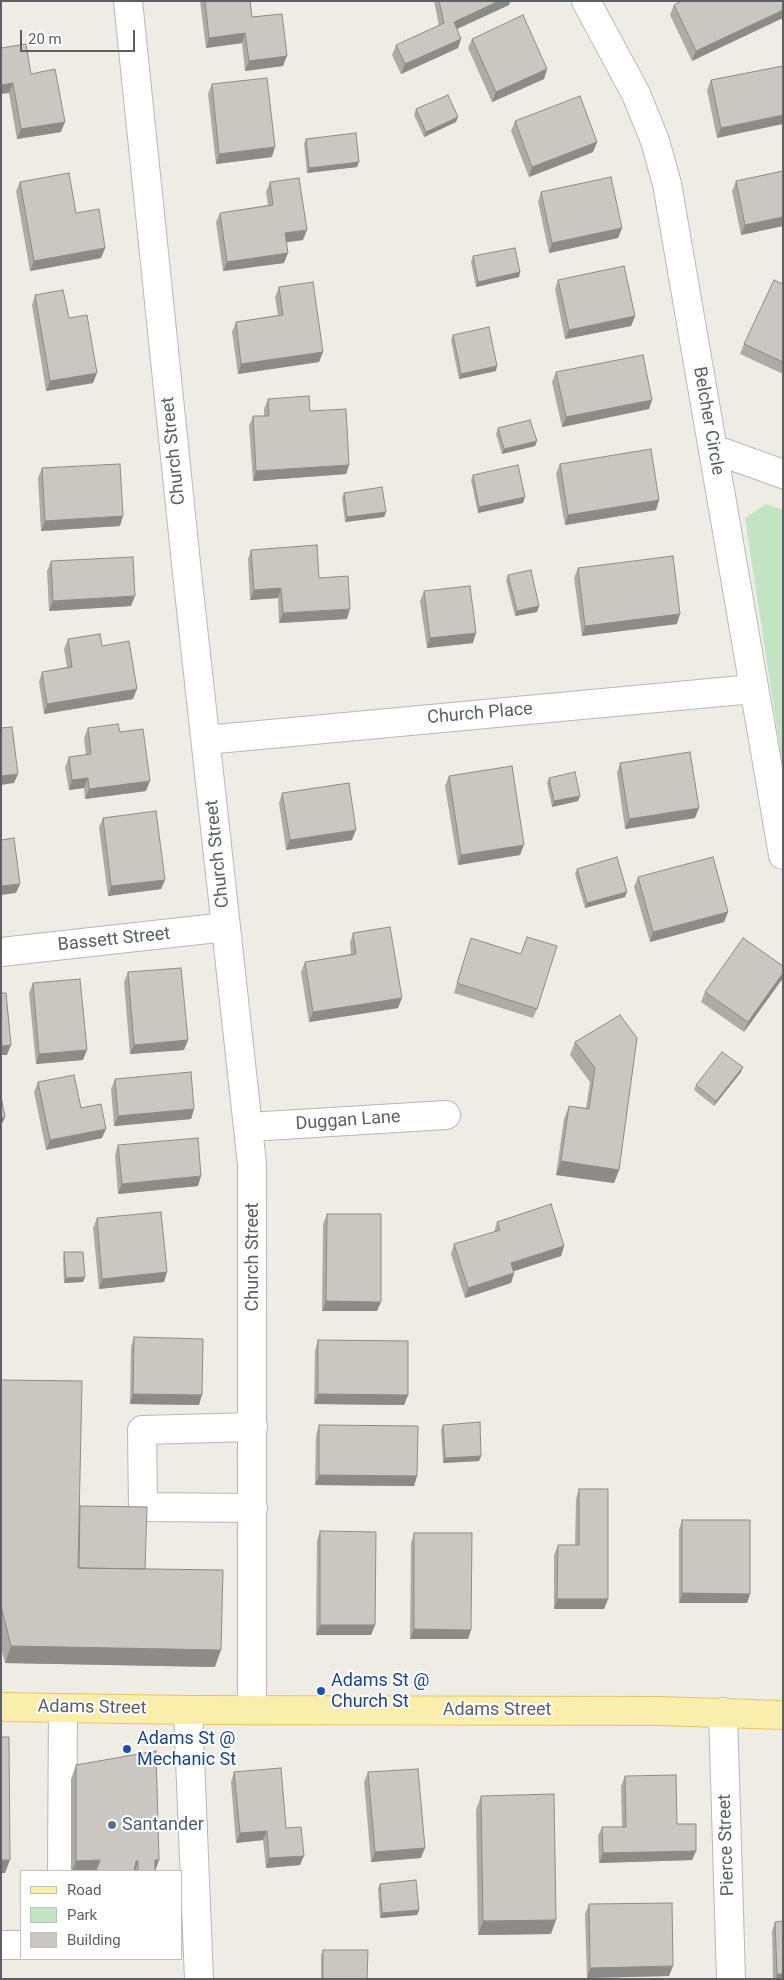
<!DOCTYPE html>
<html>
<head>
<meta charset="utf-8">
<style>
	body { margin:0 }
	#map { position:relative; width:784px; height:1980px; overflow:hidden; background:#eeece4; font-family:Roboto,sans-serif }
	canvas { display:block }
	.frame { position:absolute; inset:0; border:2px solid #5c6064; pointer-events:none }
	.legend { position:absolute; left:20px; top:1870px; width:162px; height:90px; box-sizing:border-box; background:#fff; border:1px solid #bebfc1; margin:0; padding:6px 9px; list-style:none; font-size:15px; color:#5c6064 }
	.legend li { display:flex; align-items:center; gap:10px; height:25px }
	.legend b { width:25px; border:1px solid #bebfc1 }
	.scale { position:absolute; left:20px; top:30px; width:115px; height:22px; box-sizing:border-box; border:2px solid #5c6064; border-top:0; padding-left:6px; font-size:15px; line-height:18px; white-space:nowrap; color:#5c6064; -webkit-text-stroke:4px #fff; paint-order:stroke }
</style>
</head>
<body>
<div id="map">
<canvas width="784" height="1980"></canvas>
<div class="frame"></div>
<ul class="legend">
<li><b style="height:6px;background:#faeead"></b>Road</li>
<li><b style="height:14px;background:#c2e4c2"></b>Park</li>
<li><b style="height:14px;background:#cac7c2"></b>Building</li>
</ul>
<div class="scale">20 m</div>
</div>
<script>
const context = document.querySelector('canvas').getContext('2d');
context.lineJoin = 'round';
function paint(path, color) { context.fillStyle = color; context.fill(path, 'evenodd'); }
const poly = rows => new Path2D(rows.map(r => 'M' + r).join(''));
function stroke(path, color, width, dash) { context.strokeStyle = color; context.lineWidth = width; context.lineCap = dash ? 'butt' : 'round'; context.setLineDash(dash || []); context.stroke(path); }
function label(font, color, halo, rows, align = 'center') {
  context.font = font + ' Roboto,sans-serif'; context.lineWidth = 4; context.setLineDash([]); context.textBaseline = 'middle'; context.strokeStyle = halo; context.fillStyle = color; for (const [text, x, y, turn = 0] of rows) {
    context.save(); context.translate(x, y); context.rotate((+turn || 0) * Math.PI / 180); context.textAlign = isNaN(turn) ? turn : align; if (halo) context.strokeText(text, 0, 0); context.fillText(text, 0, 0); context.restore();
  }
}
paint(poly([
	[766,504,783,510,783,768,745,518]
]), '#c2e4c2');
const minor = poly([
	[128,1,187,573,252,1164,252,1709],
	[586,1,636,94,655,141,667,184,783,855],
	[713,449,783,474],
	[206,740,753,689],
	[1,952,226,927],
	[249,1127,446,1115],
	[253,1508,143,1507,142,1430,253,1427],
	[188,1710,199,1979],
	[723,1712,731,1979],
	[62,1871,63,1708],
	[1,1945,21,1945]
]);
const major = poly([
	[1,1707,188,1710,659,1711,783,1715]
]);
stroke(minor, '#b5b7bb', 30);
stroke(major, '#e9c362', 30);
stroke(minor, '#fff', 28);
stroke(major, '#faeead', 28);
paint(poly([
	[200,1,250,1,252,17,283,66,245,71,242,43,206,48],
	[434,1,510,1,509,5,457,29,461,39,458,48,401,74,392,55,396,45,439,26],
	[783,1,692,61,670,15,674,5],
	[472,39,547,69,544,79,492,102,468,48],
	[1,48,61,132,17,139],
	[783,66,717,138,707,90,711,80],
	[212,84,272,157,216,164,208,94],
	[416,109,456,122,424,137,414,115],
	[515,121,597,142,593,152,529,177,511,131],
	[306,139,357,167,307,173,304,144],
	[783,171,783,226,741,235,732,191,736,181],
	[20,182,76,213,105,248,101,258,30,271,16,191],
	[270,182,303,240,286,242,284,263,223,271,216,222,220,213,268,205,266,192],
	[541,192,622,228,618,238,549,253,538,202],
	[473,256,520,272,519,277,476,287,471,262],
	[558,280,635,316,631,326,565,339,555,289],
	[783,284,783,374,740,354,744,344],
	[279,287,323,352,319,362,238,374,232,332,236,322,278,315,275,297],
	[35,295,93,383,46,391,32,305],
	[453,335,496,371,459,379,451,340],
	[556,372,652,400,649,409,562,427,552,382],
	[268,399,310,411,349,465,346,474,253,481,249,426,253,416,264,416,264,409],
	[498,428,535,446,502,454,496,434],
	[560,464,659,500,656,510,565,525,556,474],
	[42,468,120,526,41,531,38,478],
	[473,475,523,503,478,513,471,480],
	[344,493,386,512,384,517,345,522,342,498],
	[251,550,347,619,279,623,278,598,250,600,248,559],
	[51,561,131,606,49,611,47,571],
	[578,568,677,624,582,636,574,578],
	[508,575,539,606,537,612,515,616,506,580],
	[424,591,473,643,427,648,420,601],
	[68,639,102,646,133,699,44,714,39,682,42,672,67,667,64,649],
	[88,728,120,732,146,791,85,799,84,788,69,790,65,767,69,757,86,755,84,738],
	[620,763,695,818,625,829,617,773],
	[449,776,520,855,458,865,445,786],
	[549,778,578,801,552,807,547,783],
	[282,793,352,840,286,850,279,803],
	[103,818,165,880,161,889,108,896,99,827],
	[577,869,625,897,585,908,575,874],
	[638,877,728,912,724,922,650,942,634,887],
	[353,933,398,1008,309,1022,301,972,305,962,351,954,350,943],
	[527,937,537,1009,533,1018,454,993,471,938,521,954],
	[128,972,188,1040,184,1050,130,1054,124,982],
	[783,978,744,1032,701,1002,705,992],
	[33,983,83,1060,36,1064,29,993],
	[637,1038,619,1170,614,1183,556,1175,564,1119,569,1106,586,1108,590,1082,570,1055,575,1042],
	[741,1072,714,1106,694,1090,696,1085],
	[115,1079,194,1109,191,1119,114,1126,111,1089],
	[38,1082,81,1108,102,1138,46,1150,34,1092],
	[118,1145,198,1186,118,1194,115,1155],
	[327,1214,377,1311,322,1311,323,1224],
	[97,1218,164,1282,99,1289,93,1228],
	[497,1222,564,1246,561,1256,514,1271,514,1273,511,1283,465,1298,451,1254,454,1244,494,1232],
	[64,1252,83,1282,64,1283,63,1258],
	[134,1337,199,1405,130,1404,131,1347],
	[318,1340,408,1395,404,1405,314,1404,315,1350],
	[1,1380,79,1509,80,1506,145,1569,215,1667,5,1663,1,1648],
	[319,1425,417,1476,414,1486,315,1485,316,1435],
	[443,1425,481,1456,479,1461,443,1463,441,1430],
	[579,1489,608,1599,604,1609,554,1609,554,1555,558,1545,575,1545,576,1499],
	[682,1520,750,1594,747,1603,679,1603,679,1530],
	[320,1531,375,1625,371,1635,316,1635,317,1541],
	[414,1533,471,1630,468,1639,410,1639,411,1543],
	[76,1765,159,1860,155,1871,71,1871,71,1779],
	[234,1772,286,1828,300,1865,266,1868,263,1840,236,1843,231,1782],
	[368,1772,421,1858,371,1862,364,1782],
	[625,1776,677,1824,696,1851,692,1860,599,1863,598,1836,602,1827,622,1827,621,1786],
	[481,1796,551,1934,478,1935,476,1810],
	[380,1884,419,1910,417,1915,380,1918,378,1889],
	[589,1904,669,1976,587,1978,585,1914],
	[775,1922,783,1979,773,1979,772,1931],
	[323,1950,367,1979,321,1979,321,1955]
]), '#aeaba7');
paint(poly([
	[499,1,510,1,509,5,450,32,454,22],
	[783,10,783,18,692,61,696,51],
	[245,33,242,43,206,48,209,38],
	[461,39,458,48,401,74,405,64],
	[287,56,283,66,245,71,249,61],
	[547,69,544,79,492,102,496,92],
	[13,83,9,93,1,94,1,85],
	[783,115,783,124,717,138,721,128],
	[458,117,456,122,424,137,426,132],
	[65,122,61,132,17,139,21,129],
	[597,142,593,152,529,177,532,167],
	[275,147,272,157,216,164,219,154],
	[359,162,357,167,307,173,309,168],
	[783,217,783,226,741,235,745,225],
	[622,228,618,238,549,253,552,243],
	[307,230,303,240,282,243,285,233],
	[105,248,101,258,30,271,34,261],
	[288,253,284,263,223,271,227,262],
	[520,272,519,277,476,287,478,282],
	[635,316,631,326,565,339,569,330],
	[323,352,319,362,238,374,241,364],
	[497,366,496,371,459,379,461,374],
	[97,373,93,383,46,391,50,381],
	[652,400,649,409,562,427,566,417],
	[537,441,535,446,502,454,504,449],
	[349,465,346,474,253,481,256,471],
	[525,497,523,503,478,513,479,507],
	[659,500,656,510,565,525,568,515],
	[386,512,384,517,345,522,347,517],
	[123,516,120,526,41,531,45,521],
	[281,588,278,598,250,600,254,590],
	[135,596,131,606,49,611,53,601],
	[539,606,537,612,515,616,517,611],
	[350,609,347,619,279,623,283,613],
	[680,614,677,624,582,636,585,626],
	[476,633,473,643,427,648,430,638],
	[137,689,133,699,44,714,47,704],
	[18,774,14,783,1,785,1,776],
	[88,778,84,788,69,790,72,780],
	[150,781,146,791,85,799,89,789],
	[580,796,578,801,552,807,554,801],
	[699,808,695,818,625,829,629,819],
	[356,830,352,840,286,850,290,840],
	[524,845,520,855,458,865,461,855],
	[165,880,161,889,108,896,111,886],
	[20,884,16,893,1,895,1,886],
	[627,892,625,897,585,908,587,903],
	[728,912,724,922,650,942,653,932],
	[783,973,783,978,744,1032,748,1022],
	[402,998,398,1008,309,1022,313,1012],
	[188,1040,184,1050,130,1054,134,1045],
	[11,1045,7,1055,1,1055,1,1046],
	[87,1050,83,1060,36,1064,39,1054],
	[743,1067,741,1072,714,1106,716,1101],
	[194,1109,191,1119,114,1126,118,1116],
	[5,1117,3,1122,1,1123,1,1118],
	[106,1129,102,1138,46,1150,50,1140],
	[561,1161,619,1170,614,1183,556,1175],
	[201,1176,198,1186,118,1194,122,1184],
	[564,1246,561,1256,508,1273,511,1263],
	[167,1272,164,1282,99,1289,102,1279],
	[514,1273,511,1283,465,1298,468,1288],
	[85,1277,83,1282,64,1283,66,1278],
	[326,1301,381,1302,377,1311,322,1311],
	[133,1394,202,1395,199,1405,130,1404],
	[318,1394,408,1395,404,1405,314,1404],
	[481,1456,479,1461,443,1463,445,1458],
	[319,1475,417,1476,414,1486,315,1485],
	[682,1593,750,1594,747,1603,679,1603],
	[557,1599,608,1599,604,1609,554,1609],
	[320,1625,375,1625,371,1635,316,1635],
	[414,1629,471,1630,468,1639,410,1639],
	[11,1646,221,1650,215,1667,5,1663],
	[267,1831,263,1840,236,1843,240,1833],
	[425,1848,421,1858,371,1862,375,1852],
	[696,1851,692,1860,599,1863,603,1853],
	[304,1856,300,1865,266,1868,269,1858],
	[1,1860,10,1860,5,1873,1,1873],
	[100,1860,96,1871,72,1871,76,1861],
	[155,1860,159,1860,155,1871],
	[136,1861,138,1861,135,1871,133,1871],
	[419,1910,417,1915,380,1918,382,1913],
	[556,1920,551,1934,478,1935,483,1921],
	[673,1966,669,1976,587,1978,590,1968],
	[777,1974,783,1974,783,1979,776,1979]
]), '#8d8b88');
const building = poly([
	[205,1,250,1,252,17,282,14,287,56,249,61,245,33,209,38,205,1],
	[439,1,499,1,454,22,461,39,405,64,396,45,444,23,439,1],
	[681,1,783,1,783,10,696,51,674,5,681,1],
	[523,15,547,69,496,92,472,39,523,15],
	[26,44,31,74,55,69,65,122,21,129,13,83,1,85,1,48,26,44],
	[783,66,783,115,721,128,711,80,783,66],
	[267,78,275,147,219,154,212,84,267,78],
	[448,95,458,117,426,132,416,109,448,95],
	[580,96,597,142,532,167,515,121,580,96],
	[356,133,359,162,309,168,306,139,356,133],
	[783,171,783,217,745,225,736,181,783,171],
	[69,173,76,213,99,209,105,248,34,261,20,182,69,173],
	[611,177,622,228,552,243,541,192,611,177],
	[299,178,307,230,285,233,288,253,227,262,220,213,273,205,270,182,299,178],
	[515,248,520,272,478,282,473,256,515,248],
	[624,266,635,316,569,330,558,280,624,266],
	[774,280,783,284,783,362,744,344,774,280],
	[313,282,323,352,241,364,236,322,283,315,279,287,313,282],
	[63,290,69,318,87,315,97,373,50,381,35,295,63,290],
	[489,327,497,366,461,374,453,335,489,327],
	[643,355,652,400,566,417,556,372,643,355],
	[309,396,310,411,346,409,349,465,256,471,253,416,269,416,268,399,309,396],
	[530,420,537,441,504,449,498,428,530,420],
	[651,449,659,500,568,515,560,464,651,449],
	[120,464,123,516,45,521,42,468,120,464],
	[518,465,525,497,479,507,473,475,518,465],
	[382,487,386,512,347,517,344,493,382,487],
	[317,545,319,578,348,576,350,609,283,613,281,588,254,590,251,550,317,545],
	[673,556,680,614,585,626,578,568,673,556],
	[133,557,135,596,53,601,51,561,133,557],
	[531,570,539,606,517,611,508,575,531,570],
	[470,586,476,633,430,638,424,591,470,586],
	[100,634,102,646,129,641,137,689,47,704,42,672,72,667,68,639,100,634],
	[118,724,120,732,143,729,150,781,89,789,88,778,72,780,69,757,91,754,88,728,118,724],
	[12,727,18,774,1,776,1,728,12,727],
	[690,752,699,808,629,819,620,763,690,752],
	[512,766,524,845,461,855,449,776,512,766],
	[575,772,580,796,554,801,549,778,575,772],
	[349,783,356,830,290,840,282,793,349,783],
	[156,811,165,880,111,886,103,818,156,811],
	[14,838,20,884,1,886,1,840,14,838],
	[617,857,627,892,587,903,577,869,617,857],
	[713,857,728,912,653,932,638,877,713,857],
	[390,927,402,998,313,1012,305,962,356,954,353,933,390,927],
	[527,937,557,946,537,1009,457,983,471,938,521,954,527,937],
	[743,938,783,966,783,973,748,1022,705,992,743,938],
	[181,968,188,1040,134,1045,128,972,181,968],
	[80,979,87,1050,39,1054,33,983,80,979],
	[1,993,6,993,11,1045,1,1046,1,993],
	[620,1015,637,1038,619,1170,561,1161,569,1106,589,1109,595,1068,575,1042,620,1015],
	[722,1052,743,1067,716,1101,696,1085,722,1052],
	[191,1072,194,1109,118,1116,115,1079,191,1072],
	[74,1075,81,1108,101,1104,106,1129,50,1140,38,1082,74,1075],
	[1,1096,5,1117,1,1118,1,1096],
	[198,1138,201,1176,122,1184,118,1145,198,1138],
	[551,1204,564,1246,511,1263,514,1273,468,1288,454,1244,500,1230,497,1222,551,1204],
	[161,1212,167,1272,102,1279,97,1218,161,1212],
	[327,1214,381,1214,381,1302,326,1301,327,1214],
	[64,1252,83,1252,85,1277,66,1278,64,1252],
	[134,1337,203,1339,202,1395,133,1394,134,1337],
	[318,1340,408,1341,408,1395,318,1394,318,1340],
	[1,1380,82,1381,78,1568,223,1570,221,1650,11,1646,1,1606,1,1380],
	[480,1422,481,1456,445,1458,443,1425,480,1422],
	[319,1425,418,1426,417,1476,319,1475,319,1425],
	[579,1489,608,1489,608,1599,557,1599,558,1545,579,1545,579,1489],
	[80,1506,147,1507,145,1569,79,1568,80,1506],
	[682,1520,750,1520,750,1594,682,1593,682,1520],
	[320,1531,376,1532,375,1625,320,1625,320,1531],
	[414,1533,472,1533,471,1630,414,1629,414,1533],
	[1,1737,9,1737,10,1860,1,1860,1,1737],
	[156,1751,159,1860,155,1860,155,1871,138,1871,138,1861,136,1861,134,1871,96,1871,100,1860,76,1861,76,1765,156,1751],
	[281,1768,286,1828,301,1827,304,1856,269,1858,267,1831,240,1833,234,1772,281,1768],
	[418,1769,425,1848,375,1852,368,1772,418,1769],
	[676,1775,677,1824,696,1824,696,1851,603,1853,602,1827,626,1827,625,1776,676,1775],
	[554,1794,556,1920,483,1921,481,1796,554,1794],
	[416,1880,419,1910,382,1913,380,1884,416,1880],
	[672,1903,673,1966,590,1968,589,1904,672,1903],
	[783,1921,783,1974,777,1974,775,1922,783,1921],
	[323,1950,368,1950,367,1979,323,1979,323,1950]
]);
paint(building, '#cac7c2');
stroke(building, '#8d8b88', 1);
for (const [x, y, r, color] of [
	[321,1691,5,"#1a4fb4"],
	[127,1749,5,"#1a4fb4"],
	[112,1825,5,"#5c6f8a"]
]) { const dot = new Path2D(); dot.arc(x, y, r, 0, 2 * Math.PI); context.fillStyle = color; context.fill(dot); stroke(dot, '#fff', 2); }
label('18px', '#5c6064', '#fff', [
	["Belcher Circle",708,421,80],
	["Church Street",174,451,-96],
	["Church Place",480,714,-5],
	["Church Street",218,854,-96],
	["Bassett Street",114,940,-6],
	["Duggan Lane",348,1121,-4],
	["Church Street",253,1257,-90],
	["Adams Street",92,1708,1],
	["Adams Street",497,1710],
	["Pierce Street",727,1845,-92]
]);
label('18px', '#164399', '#fff', [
	["Adams St @",331,1681],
	["Church St",331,1702],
	["Adams St @",137,1739],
	["Mechanic St",137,1760]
], 'left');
label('18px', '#4e5e75', '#fff', [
	["Santander",122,1825]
], 'left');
</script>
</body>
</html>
